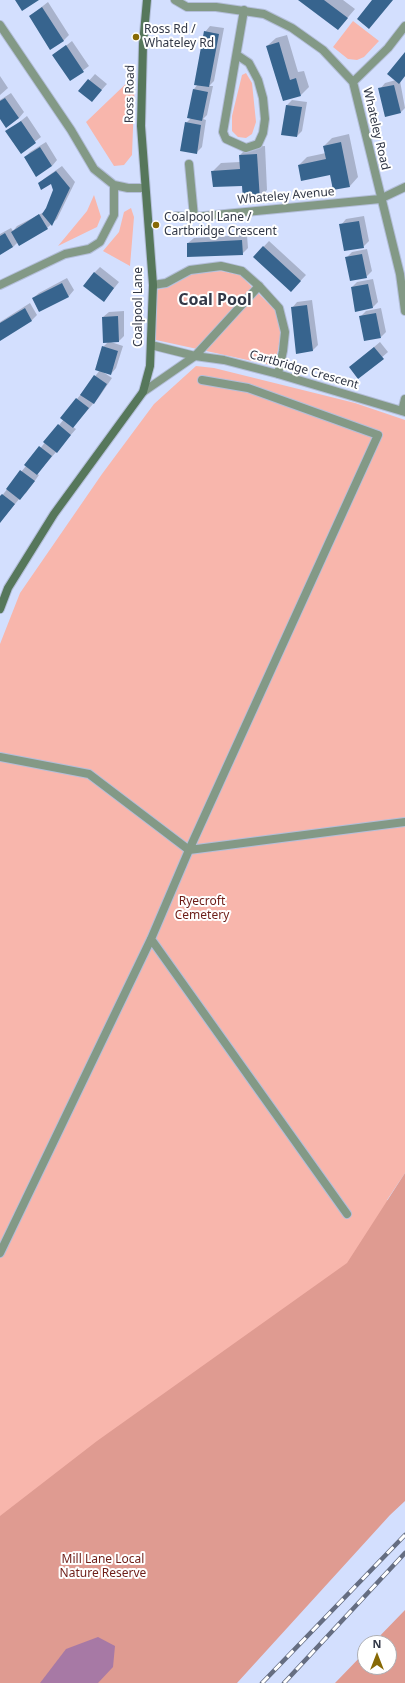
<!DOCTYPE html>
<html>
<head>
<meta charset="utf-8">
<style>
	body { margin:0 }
	#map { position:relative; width:405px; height:1683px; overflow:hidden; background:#d3dffe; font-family:"Noto Sans",sans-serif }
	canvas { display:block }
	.north { position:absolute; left:357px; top:1635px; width:40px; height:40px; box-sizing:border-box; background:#fff; border:1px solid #adafb5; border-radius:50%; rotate:0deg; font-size:11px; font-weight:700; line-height:16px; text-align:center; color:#323847 }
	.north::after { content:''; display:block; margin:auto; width:14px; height:18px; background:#876905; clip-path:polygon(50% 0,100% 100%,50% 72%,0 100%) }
</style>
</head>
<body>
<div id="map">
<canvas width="405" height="1683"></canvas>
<div class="north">N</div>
</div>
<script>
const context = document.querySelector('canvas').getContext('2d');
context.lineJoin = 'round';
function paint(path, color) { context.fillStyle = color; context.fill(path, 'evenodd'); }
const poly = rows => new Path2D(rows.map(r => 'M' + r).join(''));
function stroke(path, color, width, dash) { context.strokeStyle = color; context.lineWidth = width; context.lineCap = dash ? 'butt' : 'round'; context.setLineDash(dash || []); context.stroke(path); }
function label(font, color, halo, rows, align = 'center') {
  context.font = font + ' "Noto Sans",sans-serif'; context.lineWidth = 4; context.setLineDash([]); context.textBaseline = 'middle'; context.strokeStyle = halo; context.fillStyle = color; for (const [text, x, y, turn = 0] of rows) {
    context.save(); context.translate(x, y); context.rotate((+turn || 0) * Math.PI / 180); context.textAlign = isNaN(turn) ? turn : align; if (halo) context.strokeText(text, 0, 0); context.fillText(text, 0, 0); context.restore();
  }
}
paint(poly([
	[353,21,379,41,364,57,357,60,348,59,333,47],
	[246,73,252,83,256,122,252,134,246,138,238,137,232,131,232,116,242,75],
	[135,75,132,155,124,165,114,166,86,122],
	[94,195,101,217,97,227,58,246,87,211],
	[131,208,134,217,130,266,103,251,119,232,124,212],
	[221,271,240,275,275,310,281,333,275,366,156,340,156,290,169,287,192,274],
	[196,366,214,368,355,403,405,420,405,1173,387,1200,405,1203,0,1683,0,644,20,593,102,474,154,404]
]), '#f8b6ac');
paint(poly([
	[405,1173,405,1501,390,1515,237,1683,0,1683,0,1516,97,1441,347,1263],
	[405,1610,405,1683,335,1683,365,1652,365,1667,389,1667,389,1643,373,1643]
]), '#df9b91');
paint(poly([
	[98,1637,115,1646,113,1667,98,1683,40,1683,66,1649]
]), '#a779a5');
paint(poly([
	[300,0,343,0,355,9,338,29],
	[48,2,69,35,63,41,30,16],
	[210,26,224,28,214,81,209,86,213,86,207,115,203,119,206,120,202,147,197,152,186,123,191,118,194,89,198,84,205,32],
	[287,35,298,72,304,71,309,87,301,95,283,100,267,46,276,38],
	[72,41,89,66,70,80,54,55],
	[405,53,405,76,400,81,405,108,400,113,380,89,385,83,396,80],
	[95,74,107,84,97,95,80,91],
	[0,76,8,88,0,95],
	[11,93,24,112,19,118,0,117,0,100],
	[292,100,307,102,302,131,297,136,283,134,287,105],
	[27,116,41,137,21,152,7,132],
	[349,134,358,177,350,186,331,174,299,165,307,157,326,153,324,146,332,138],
	[46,142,57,160,52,166,25,157,30,152],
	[265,146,267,190,259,199,243,185,212,172,221,163,240,162,240,155,248,147],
	[62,166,75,182,57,219,47,228,18,242,13,247,0,254,0,234,11,228,13,231,17,226,46,211,55,190,51,183,39,183,45,178],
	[364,216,369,241,363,247,341,225,346,219],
	[247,235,248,248,242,254,188,243,194,238],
	[269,241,306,275,291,291,254,257],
	[367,249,372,271,366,277,346,258,352,252],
	[100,267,119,282,104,301,94,273],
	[67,278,74,290,69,296,40,311,33,298,39,293],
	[373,279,378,302,372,308,352,287,357,282],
	[312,300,318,345,312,351,292,308,297,302],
	[30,303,37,315,32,320,0,339,0,322],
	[381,308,386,332,381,337,360,317,366,311],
	[124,311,124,336,119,341,111,342,123,346,116,368,111,374,103,372,112,378,99,397,73,427,76,429,37,474,39,475,26,493,20,498,0,522,0,498,64,419,77,399,100,370,103,347,108,342,103,317,109,312],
	[380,342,388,352,358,378,350,367]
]), '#0003');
paint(poly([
	[15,0,39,0,22,11],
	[298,0,324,0,348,18,338,30],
	[372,0,393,0,369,29,357,19],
	[42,7,64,41,50,50,29,16],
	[204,31,219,34,209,87,194,85],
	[279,42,290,80,296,78,301,96,283,101,266,46],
	[66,45,84,72,70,81,52,55],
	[405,52,405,76,399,84,387,74],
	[88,79,102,90,92,102,78,91],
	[394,85,401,113,385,117,378,88],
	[193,89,208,92,202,121,187,118],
	[5,98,19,118,6,128,0,119,0,101],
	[286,105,302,107,297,137,281,135],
	[21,121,36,143,21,154,5,131],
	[185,122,201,125,197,154,180,151],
	[341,142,350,187,333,190,330,175,301,181,298,165,326,159,323,146],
	[40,147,52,166,36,177,24,157],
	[257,154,260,200,243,201,242,186,213,187,211,171,240,169,239,155],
	[56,171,70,188,52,226,42,214,46,208,53,190,51,184,41,190,38,183],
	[39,214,48,229,19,246,11,232],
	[359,221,364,248,344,251,339,224],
	[5,233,13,247,0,255,0,236],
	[242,240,243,255,187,257,187,243],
	[263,246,301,281,291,292,253,257],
	[362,254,367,278,350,281,345,257],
	[94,272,114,288,104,302,83,286],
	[62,283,69,297,39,312,32,298],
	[368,284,373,308,355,312,351,287],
	[307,305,313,351,296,354,291,307],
	[25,308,32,321,0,341,0,323],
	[376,313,381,338,364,341,359,316],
	[118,316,119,342,103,343,102,317],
	[102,346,118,351,111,375,95,370],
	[374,347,384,359,358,379,349,367],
	[94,375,107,384,94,404,80,395],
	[76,398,89,408,73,428,60,418],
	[58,424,71,435,57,453,43,442],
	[39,446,52,456,37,475,24,465],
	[20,470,35,481,20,500,6,489],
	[2,494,15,504,0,523,0,496]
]), '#37648e');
const lane = poly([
	[195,356,259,286],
	[0,757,89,774,189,850,405,822],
	[151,939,347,1214],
	[0,1253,151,939,189,850,378,435,248,388,202,380]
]);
const street = poly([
	[175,0,187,7,216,7,264,14,292,28,323,50,353,82,400,274,405,311],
	[0,25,71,130,94,169,114,185,128,188,145,188],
	[237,55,249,63,258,80,263,98,265,119,263,133,258,144,246,148,226,139,223,132,244,10],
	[353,82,388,48,405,26],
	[189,164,194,217],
	[176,216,194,217,380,199,405,187],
	[0,285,65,254,89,249,100,242,114,215,114,185],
	[153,285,166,283,190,270,221,266,242,271,259,286,279,308,285,332,283,351,278,374],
	[151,345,195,356,224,360,278,374,405,412],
	[143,392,195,356],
	[402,411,405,399]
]);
const secondary = poly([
	[0,609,8,588,54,514,143,392,150,366,153,285,141,126,143,44,147,0]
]);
stroke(lane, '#b3bed9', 10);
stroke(street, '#b3bed9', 10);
stroke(secondary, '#b3bed9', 10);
stroke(lane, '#839986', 8);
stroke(street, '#839986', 8);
stroke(secondary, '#56775b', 8);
const rail = poly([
	[262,1683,405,1535],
	[284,1683,405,1553]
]);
stroke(rail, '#656d81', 4.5);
stroke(rail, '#fff', 3, [9]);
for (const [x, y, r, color] of [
	[136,37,4,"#876905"],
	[156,225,4,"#876905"]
]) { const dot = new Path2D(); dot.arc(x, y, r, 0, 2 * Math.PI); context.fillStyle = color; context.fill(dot); stroke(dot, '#fff', 1.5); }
label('12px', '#323847', '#fff', [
	["Ross Rd /",144,30],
	["Whateley Rd",144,44],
	["Coalpool Lane /",164,218],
	["Cartbridge Crescent",164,232]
], 'left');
label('12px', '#323847', '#fff', [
	["Ross Road",130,94,-89],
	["Whateley Road",376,129,77],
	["Whateley Avenue",286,196,-5],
	["Coalpool Lane",139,307,-90],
	["Cartbridge Crescent",304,370,16]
]);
label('12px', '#6d1d17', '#fff', [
	["Ryecroft",202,902],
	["Cemetery",202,916],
	["Mill Lane Local",103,1560],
	["Nature Reserve",103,1574]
]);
label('bold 16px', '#323847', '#fff', [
	["Coal Pool",215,300]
]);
</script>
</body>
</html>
